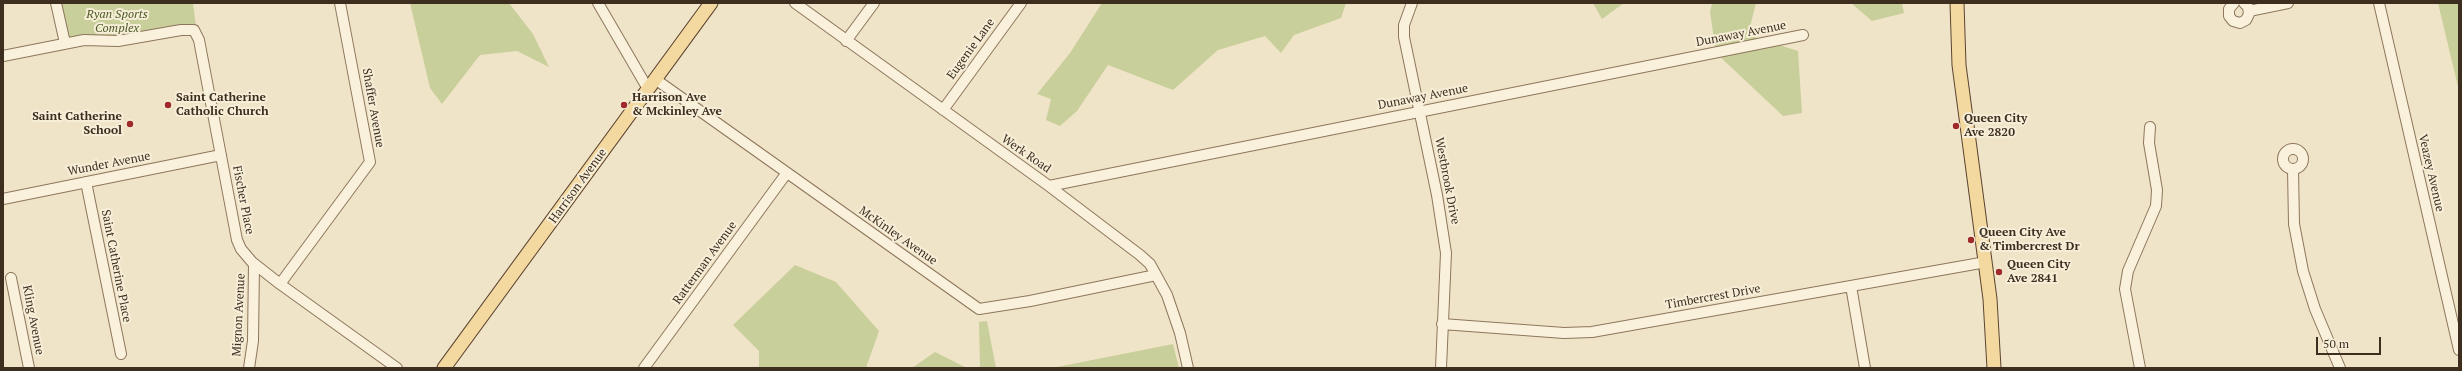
<!DOCTYPE html>
<html>
<head>
<meta charset="utf-8">
<style>
	body { margin:0 }
	#map { position:relative; width:2462px; height:371px; overflow:hidden; background:#f0e4c8; font-family:"PT Serif",serif }
	canvas { display:block }
	.frame { position:absolute; inset:0; border:4px solid #3d2e20; pointer-events:none }
	.scale { position:absolute; left:2316px; top:337px; width:65px; height:18px; box-sizing:border-box; border:2px solid #3d2e20; border-top:0; padding-left:5px; font-size:12px; line-height:14px; white-space:nowrap; color:#3d2e20; -webkit-text-stroke:3px #f7eed8; paint-order:stroke }
</style>
</head>
<body>
<div id="map">
<canvas width="2462" height="371"></canvas>
<div class="frame"></div>
<div class="scale">50 m</div>
</div>
<script>
const context = document.querySelector('canvas').getContext('2d');
context.lineJoin = 'round';
function paint(path, color) { context.fillStyle = color; context.fill(path, 'evenodd'); }
const poly = rows => new Path2D(rows.map(r => 'M' + r).join(''));
function stroke(path, color, width, dash) { context.strokeStyle = color; context.lineWidth = width; context.lineCap = dash ? 'butt' : 'round'; context.setLineDash(dash || []); context.stroke(path); }
function label(font, color, halo, rows, align = 'center') {
  context.font = font + ' "PT Serif",serif'; context.lineWidth = 4; context.setLineDash([]); context.textBaseline = 'middle'; context.strokeStyle = halo; context.fillStyle = color; for (const [text, x, y, turn = 0] of rows) {
    context.save(); context.translate(x, y); context.rotate((+turn || 0) * Math.PI / 180); context.textAlign = isNaN(turn) ? turn : align; if (halo) context.strokeText(text, 0, 0); context.fillText(text, 0, 0); context.restore();
  }
}
paint(poly([
	[56,3,193,3,197,33,65,43],
	[410,3,509,3,533,34,549,67,517,51,480,55,442,104,430,88],
	[1102,3,1346,3,1341,18,1294,35,1281,53,1265,36,1218,50,1173,90,1108,65,1077,111,1060,126,1046,120,1051,99,1037,94,1070,53],
	[1593,3,1624,3,1602,19],
	[1712,3,1756,3,1748,35,1798,51,1802,113,1783,116,1716,53,1710,12],
	[1851,3,1902,3,1904,13,1872,21],
	[2438,3,2459,3,2459,91],
	[795,265,836,282,879,331,866,368,759,368,759,351,733,325],
	[987,321,996,368,980,368,979,322],
	[1173,344,1179,368,1052,368],
	[935,352,967,368,912,368]
]), '#c9cf9b');
const minor = poly([
	[56,3,65,43],
	[598,3,648,89],
	[795,3,1049,186,1140,255,1150,264,1167,295,1180,333,1188,368],
	[1412,3,1404,25,1404,37,1437,195,1446,253,1441,368],
	[2234,3,2229,9,2229,16,2233,21,2240,23,2246,20,2249,14,2248,7,2244,3],
	[2379,3,2459,350],
	[2249,11,2288,3],
	[846,41,874,3],
	[3,56,84,40,118,41,181,30,194,30,199,40,237,240,241,249,252,262,280,284,397,368],
	[655,79,979,309,1030,301,1156,275],
	[943,110,1021,3],
	'2283 159a10 10 0 1 1 20 0a10 10 0 1 1-20 0Z',
	[2293,169,2294,224,2303,271,2315,309,2340,368],
	[86,182,121,354],
	[1049,186,1803,35],
	[3,199,221,155],
	[11,278,29,368],
	[280,284,370,162,340,3],
	[1851,286,1865,368],
	[1442,324,1564,333,1592,332,1986,262],
	[249,368,253,341,254,264],
	[644,368,786,174],
	[2140,368,2125,289,2128,271,2156,206,2157,190,2149,143,2150,127]
]);
const major = poly([
	[1957,3,1959,65,1990,299,1994,368],
	[444,368,711,3]
]);
stroke(minor, '#8d765c', 12);
stroke(major, '#5b4430', 15);
stroke(minor, '#faf1dc', 10);
stroke(major, '#f3d9a0', 13);
for (const [x, y, r, color] of [
	[168,105,4,"#9e2a2b"],
	[624,105,4,"#9e2a2b"],
	[130,124,4,"#9e2a2b"],
	[1956,126,4,"#9e2a2b"],
	[1971,240,4,"#9e2a2b"],
	[1999,272,4,"#9e2a2b"]
]) { const dot = new Path2D(); dot.arc(x, y, r, 0, 2 * Math.PI); context.fillStyle = color; context.fill(dot); stroke(dot, '#f7eed8', 1.5); }
label('italic 12px', '#4d5a26', '#f7eed8', [
	["Ryan Sports",117,15],
	["Complex",117,29]
]);
label('12px', '#3d2e20', '#f7eed8', [
	["Dunaway Avenue",1741,34,-11],
	["Eugenie Lane",971,49,-54],
	["Dunaway Avenue",1423,97,-11],
	["Shaffer Avenue",373,108,80],
	["Werk Road",1026,154,35],
	["Wunder Avenue",109,164,-11],
	["Veazey Avenue",2431,173,77],
	["Westbrook Drive",1447,181,79],
	["Harrison Avenue",578,186,-54],
	["Fischer Place",243,200,79],
	["McKinley Avenue",898,236,35],
	["Ratterman Avenue",705,263,-54],
	["Saint Catherine Place",116,266,79],
	["Timbercrest Drive",1713,297,-10],
	["Mignon Avenue",239,315,-87],
	["Kling Avenue",33,320,79]
]);
label('bold 12px', '#3d2e20', '#f7eed8', [
	["Saint Catherine",176,98],
	["Catholic Church",176,112],
	["Harrison Ave",632,98],
	["& Mckinley Ave",632,112],
	["Saint Catherine",122,117,"right"],
	["School",122,131,"right"],
	["Queen City",1964,119],
	["Ave 2820",1964,133],
	["Queen City Ave",1979,233],
	["& Timbercrest Dr",1979,247],
	["Queen City",2007,265],
	["Ave 2841",2007,279]
], 'left');
</script>
</body>
</html>
